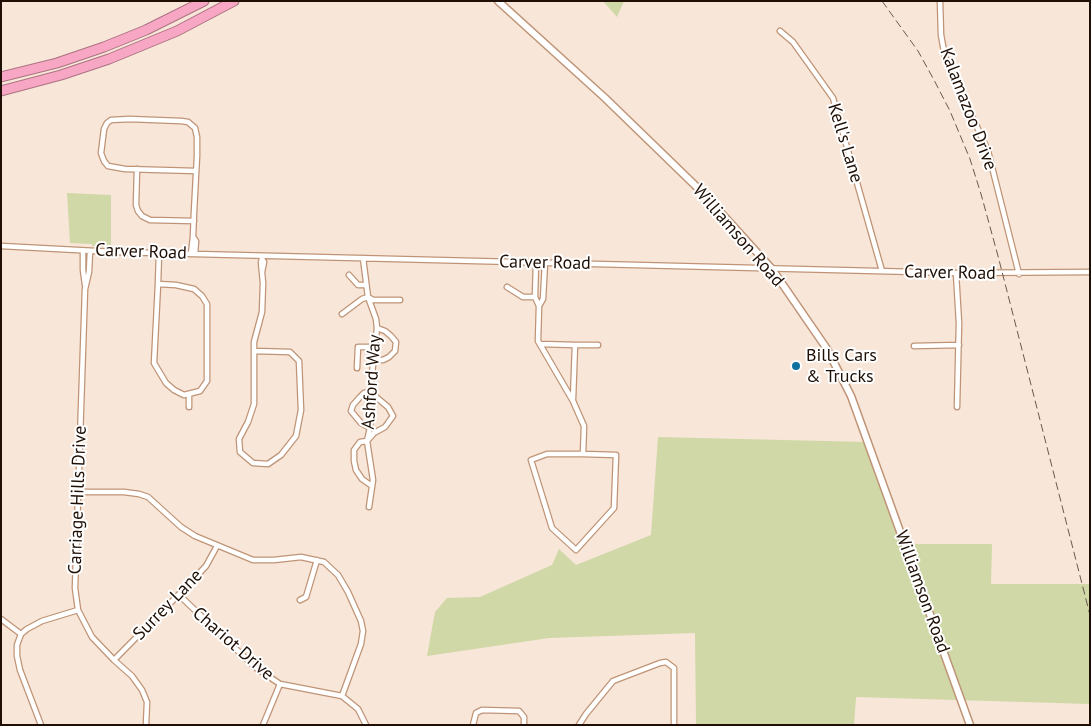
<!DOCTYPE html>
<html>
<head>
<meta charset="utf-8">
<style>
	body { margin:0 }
	#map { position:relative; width:1091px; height:726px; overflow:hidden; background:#f8e6d9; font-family:"PT Sans",sans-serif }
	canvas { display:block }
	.frame { position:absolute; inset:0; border:2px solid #1f0f05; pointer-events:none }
</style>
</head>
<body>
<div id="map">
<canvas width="1091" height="726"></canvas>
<div class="frame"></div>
</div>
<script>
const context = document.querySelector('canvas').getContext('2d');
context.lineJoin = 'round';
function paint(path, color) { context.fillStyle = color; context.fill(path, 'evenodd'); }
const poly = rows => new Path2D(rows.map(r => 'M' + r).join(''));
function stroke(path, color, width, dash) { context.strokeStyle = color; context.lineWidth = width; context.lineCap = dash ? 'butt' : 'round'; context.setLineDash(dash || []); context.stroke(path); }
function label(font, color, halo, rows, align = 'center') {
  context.font = font + ' "PT Sans",sans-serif'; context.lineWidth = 4; context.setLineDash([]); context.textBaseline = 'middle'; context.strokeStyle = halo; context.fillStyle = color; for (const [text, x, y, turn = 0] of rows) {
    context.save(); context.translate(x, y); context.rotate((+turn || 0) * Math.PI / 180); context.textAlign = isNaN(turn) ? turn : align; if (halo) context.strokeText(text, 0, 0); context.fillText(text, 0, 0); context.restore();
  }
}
paint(poly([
	[603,1,624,1,617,17],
	[67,193,111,195,111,247,92,246,92,244,70,243],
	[658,437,867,442,904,544,992,544,991,584,1090,584,1090,704,856,697,854,725,696,725,695,633,549,638,427,656,435,612,447,598,480,597,552,565,559,549,576,565,651,535]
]), '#cfd8a6');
const street = poly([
	[940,1,941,35,945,57,988,151,1019,274],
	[780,31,793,42,833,98,882,271],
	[137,169,136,205,138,211,142,216,150,220,194,221],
	[1,246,115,252,956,273,1090,272],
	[83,251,83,270,85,285],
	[90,251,89,272,85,289,75,588,78,610,92,637,114,660,132,676,142,690,147,702,146,725],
	[191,254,193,237],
	[195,254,196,241,193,237,194,212,197,156,197,137,195,128,188,122,181,121,129,119,111,120,107,123,104,129,101,153,104,161,108,166,125,169,196,171],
	[363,258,368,297,376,319,377,328,370,392,370,428,367,441,373,480,369,507],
	[536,262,535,297,539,306,538,341,573,401,584,426,583,454,616,455,614,508,576,550,552,528,531,460,547,454,583,454],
	[262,272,264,262,262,259],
	[956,273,959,323,957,407],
	[349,275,358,285,366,285],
	[158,284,176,285,194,289,202,296,207,304,207,381,200,391,184,395,174,390,166,383,154,363,158,284],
	[158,284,159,253],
	[507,287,523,297,535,297],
	[539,306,543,299,545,263],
	[342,314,362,299,368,297,373,300,400,300],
	[540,344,575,345,573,399],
	[575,345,598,345],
	[914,346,959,345],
	[254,351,290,352,299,361,301,410,296,436,281,455,268,464,253,463,240,452,239,439,248,422,254,404,254,342,262,312,263,283,261,262,263,256],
	[374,360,383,360,389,357,395,351,396,342,391,336,385,331,377,328],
	[357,368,358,347,375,347],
	[189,395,189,407],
	[370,428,361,423,351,411,353,405,360,397,364,393,370,392,388,407,393,416,385,427,374,433,367,441,360,442,354,450,354,461,356,470,362,479,372,486],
	[78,492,124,492,139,494,148,497,181,527,195,536,253,560,274,560,301,557,324,562,338,575,348,592,361,621,363,631,361,644,342,696],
	[179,595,256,668,280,684,342,696,358,709,366,725],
	[300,600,306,597,317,560],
	[1,619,21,634],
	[114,660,191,582,206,566,217,546],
	[41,725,20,670,17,656,17,645,21,634,27,629,42,621,78,610],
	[263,725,280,684],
	[473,725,476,713,482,710,519,711,524,717,524,725],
	[579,725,586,714,613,681,660,663,666,662,674,668,674,725]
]);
const secondary = poly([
	[498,1,605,98,704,194,772,269,827,349,851,396,970,725]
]);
const highway = poly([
	[1,77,57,63,104,47,146,30,204,1],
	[1,91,61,75,109,59,177,31,234,1]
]);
stroke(street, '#bf9476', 7);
stroke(secondary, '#bf9476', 9);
stroke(highway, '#ab7281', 11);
stroke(street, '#fff', 4.5);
stroke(secondary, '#fff', 6);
stroke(highway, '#f7a7c4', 9);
stroke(poly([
	[882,1,918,51,934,80,950,111,970,159,981,194,998,256,1090,615]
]), '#69584d', 1, [8, 4]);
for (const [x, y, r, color] of [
	[796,366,5,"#0f719e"]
]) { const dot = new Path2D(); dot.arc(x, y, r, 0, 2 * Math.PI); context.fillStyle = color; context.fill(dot); stroke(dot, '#fff', 2); }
label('18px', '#1f0f05', '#fff', [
	["Kalamazoo Drive",968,109,69],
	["Kell's Lane",845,143,73],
	["Williamson Road",738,236,49],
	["Carver Road",141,252,2],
	["Carver Road",545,263,1],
	["Carver Road",950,273,1],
	["Ashford Way",372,382,-86],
	["Carriage Hills Drive",78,500,-88],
	["Williamson Road",922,592,70],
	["Surrey Lane",168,605,-46],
	["Chariot Drive",233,644,41]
]);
label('18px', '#1f0f05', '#fff', [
	["Bills Cars",806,356],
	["& Trucks",806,377]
], 'left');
</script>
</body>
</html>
